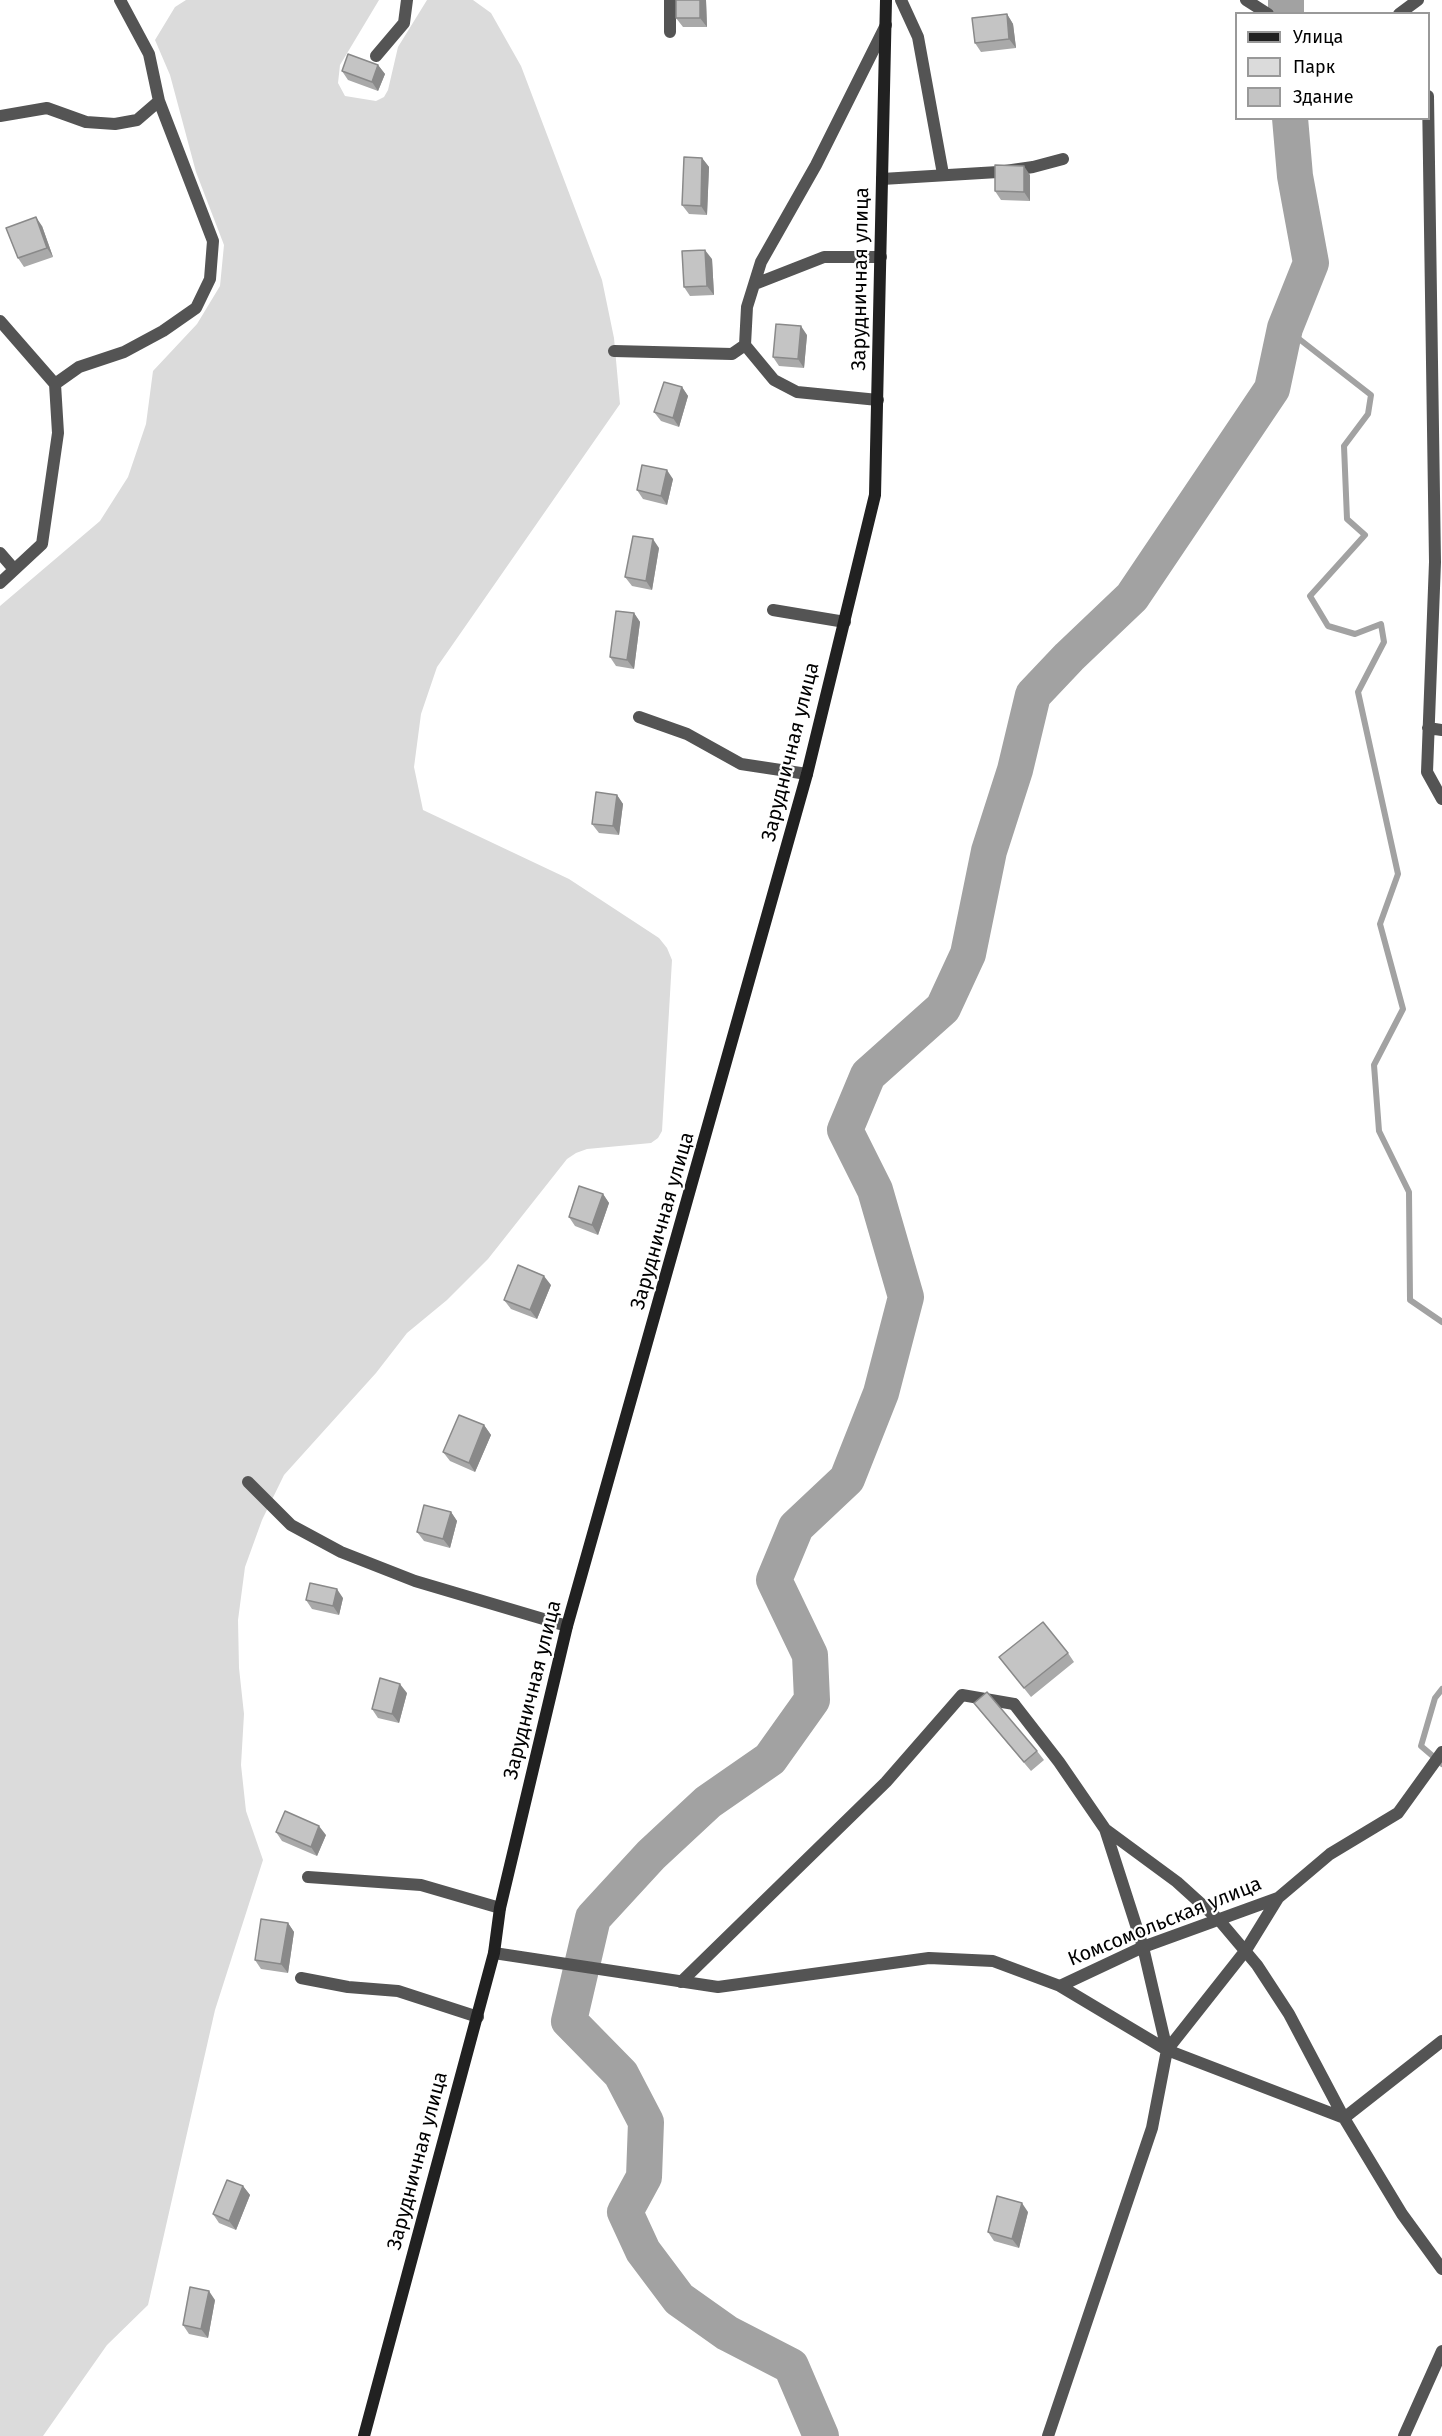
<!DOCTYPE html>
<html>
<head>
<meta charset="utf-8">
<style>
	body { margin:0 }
	#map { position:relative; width:1442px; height:2436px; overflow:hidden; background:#fff; font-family:"Fira Sans",sans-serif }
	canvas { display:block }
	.legend { position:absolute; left:1235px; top:12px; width:195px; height:108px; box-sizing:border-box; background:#fff; border:2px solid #999; margin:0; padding:8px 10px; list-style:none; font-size:18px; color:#000 }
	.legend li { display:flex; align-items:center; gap:12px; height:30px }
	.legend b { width:30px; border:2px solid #999 }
</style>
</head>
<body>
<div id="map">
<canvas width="1442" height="2436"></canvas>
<ul class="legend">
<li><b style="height:8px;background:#212121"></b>Улица</li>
<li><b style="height:16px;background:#dbdbdb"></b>Парк</li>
<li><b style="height:16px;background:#c4c4c4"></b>Здание</li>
</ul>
</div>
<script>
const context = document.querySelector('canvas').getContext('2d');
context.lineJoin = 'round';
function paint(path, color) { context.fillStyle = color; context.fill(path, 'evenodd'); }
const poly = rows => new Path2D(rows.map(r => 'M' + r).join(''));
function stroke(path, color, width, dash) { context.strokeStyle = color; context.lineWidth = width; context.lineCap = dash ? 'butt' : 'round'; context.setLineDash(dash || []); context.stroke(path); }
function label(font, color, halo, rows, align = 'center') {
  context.font = font + ' "Fira Sans",sans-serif'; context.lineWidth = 4.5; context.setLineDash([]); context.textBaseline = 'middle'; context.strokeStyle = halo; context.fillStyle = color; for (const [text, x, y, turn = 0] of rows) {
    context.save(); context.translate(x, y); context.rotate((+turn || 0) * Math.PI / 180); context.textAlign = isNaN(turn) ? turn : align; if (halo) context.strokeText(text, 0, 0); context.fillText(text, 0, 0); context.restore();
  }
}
paint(poly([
	[186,0,379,0,340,65,338,83,345,96,376,101,384,97,388,90,398,47,427,0,473,0,491,13,521,66,602,280,614,338,620,404,437,667,421,714,414,767,423,810,569,879,659,938,667,948,672,960,662,1131,658,1138,651,1143,587,1149,576,1153,567,1159,488,1259,447,1300,407,1333,376,1373,284,1475,262,1520,245,1567,238,1620,239,1668,244,1714,241,1765,246,1811,263,1860,215,2010,148,2305,107,2345,43,2436,0,2436,0,606,100,521,128,477,146,424,153,371,197,324,220,286,224,245,196,172,170,75,155,40,175,7]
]), '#dbdbdb');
stroke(poly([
	[1285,328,1371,395,1368,414,1344,446,1347,519,1365,535,1310,596,1328,626,1355,634,1381,624,1384,642,1358,692,1398,874,1380,924,1403,1009,1374,1065,1379,1131,1409,1192,1410,1300,1442,1322],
	[1442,1689,1435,1698,1421,1746,1442,1764]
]), '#a2a2a2', 6);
stroke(poly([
	[1286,14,1286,0],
	[821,2436,791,2366,727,2333,679,2299,643,2251,625,2212,644,2177,646,2122,621,2074,569,2021,593,1918,651,1855,708,1802,770,1759,812,1700,810,1655,774,1580,796,1527,847,1479,881,1393,906,1297,875,1190,845,1130,868,1075,943,1008,968,954,989,851,1015,770,1033,695,1069,657,1132,597,1272,389,1285,328,1311,263,1295,176,1290,118]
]), '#a2a2a2', 36);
stroke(poly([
	[901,0,918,37,943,174],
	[670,32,670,0],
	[376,56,404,23,407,0],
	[1428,96,1435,562,1427,772,1442,799],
	[0,116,47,108,86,122,115,124,137,120,159,101],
	[882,179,998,172,1033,167,1063,159],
	[755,284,824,257,881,257],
	[0,321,55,384,58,433,42,544,0,583],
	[614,351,732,354,745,345],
	[55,384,79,367,124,352,163,331,196,308,210,279,213,241,159,101,149,54,120,0],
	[878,400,797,392,774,380,745,345,747,307,761,262,816,165,886,25],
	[0,553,13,568],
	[773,610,845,622],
	[639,717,687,734,741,764,807,774],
	[1428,728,1442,730],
	[248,1482,291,1525,341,1552,415,1581,567,1626],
	[308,1877,421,1885,500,1908],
	[301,1978,348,1987,398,1991,478,2017],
	[681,1982,886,1782,962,1695,1014,1704],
	[1404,2436,1442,2351]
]), '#545454', 12);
stroke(poly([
	[1246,0,1268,14],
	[1399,14,1418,0],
	[1014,1704,1059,1762,1105,1829,1143,1947,1167,2050,1152,2128,1048,2436],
	[1105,1829,1177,1882,1219,1920,1257,1965,1289,2014,1344,2118,1402,2214,1442,2269],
	[494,1953,718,1987,929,1958,993,1961,1060,1986,1167,2050,1344,2118],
	[1060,1986,1143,1947,1278,1898,1330,1854,1398,1813,1442,1752],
	[1167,2050,1246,1950,1278,1898],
	[1344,2118,1442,2041]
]), '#545454', 12);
stroke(poly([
	[364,2436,494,1953,500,1908,567,1626,807,774,875,495,886,0]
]), '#212121', 12);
paint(poly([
	[706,0,707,27,683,27,676,18],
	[1007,14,1013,24,1016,48,981,52,975,43],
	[378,65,385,74,378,91,348,80,342,71],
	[702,158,709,167,707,215,689,214,682,205],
	[1030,175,1030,201,1001,200,995,191],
	[42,226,53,257,24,267,18,258],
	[712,259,714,295,690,296,684,287],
	[807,335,804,368,779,366,773,357],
	[682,387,688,396,679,427,661,421,654,412],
	[673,479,667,505,643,499,637,490],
	[659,548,652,590,632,586,625,577],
	[634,613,640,622,634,669,616,666,610,657],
	[617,795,623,804,619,835,599,833,592,824],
	[603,1194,609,1203,598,1235,575,1226,569,1217],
	[551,1285,537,1319,511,1309,504,1300],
	[484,1425,491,1435,475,1472,450,1461,443,1452],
	[451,1512,457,1521,450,1548,424,1541,417,1532],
	[343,1598,339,1615,312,1609,306,1600],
	[1068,1653,1074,1662,1031,1697,999,1657],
	[407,1693,399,1723,378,1718,372,1709],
	[974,1703,1037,1751,1044,1760,1031,1771,981,1712],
	[276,1832,326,1835,317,1856,282,1841],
	[288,1923,294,1932,288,1973,261,1969,255,1960],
	[243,2186,250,2195,236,2230,219,2223,213,2214],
	[1028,2212,1019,2248,994,2241,988,2232],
	[215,2300,208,2338,189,2334,183,2325]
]), '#a9a9a9');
paint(poly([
	[700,0,706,0,707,27,700,18],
	[1007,14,1013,24,1016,48,1009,39],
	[378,65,385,74,378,91,372,82],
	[702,158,709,167,707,215,701,206],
	[1024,166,1030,175,1030,201,1024,192],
	[36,217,42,226,53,257,47,248],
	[705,250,712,259,714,295,707,286],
	[801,326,807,335,804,368,798,359],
	[682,387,688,396,679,427,673,418],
	[667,470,673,479,667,505,661,496],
	[653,539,659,548,652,590,646,581],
	[634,613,640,622,634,669,627,660],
	[617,795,623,804,619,835,613,826],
	[603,1194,609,1203,598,1235,592,1225],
	[544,1276,551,1285,537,1319,530,1310],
	[484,1425,491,1435,475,1472,469,1463],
	[451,1512,457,1521,450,1548,443,1539],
	[337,1589,343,1598,339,1615,333,1606],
	[400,1684,407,1693,399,1723,392,1714],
	[319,1826,326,1835,317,1856,311,1847],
	[288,1923,294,1932,288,1973,281,1964],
	[243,2186,250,2195,236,2230,229,2221],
	[1022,2203,1028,2212,1019,2248,1012,2239],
	[209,2291,215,2300,208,2338,201,2329]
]), '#898989');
const building = poly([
	[676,0,700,0,700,18,676,18,676,0],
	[1007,14,1009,39,975,43,972,18,1007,14],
	[348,54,378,65,372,82,342,71,348,54],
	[684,157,702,158,701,206,682,205,684,157],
	[995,165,1024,166,1024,192,995,191,995,165],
	[36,217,47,248,18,258,6,228,36,217],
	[705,250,707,286,684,287,682,251,705,250],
	[776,324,801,326,798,359,773,357,776,324],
	[664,382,682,387,673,418,654,412,664,382],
	[642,465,667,470,661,496,637,490,642,465],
	[633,536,653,539,646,581,625,577,633,536],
	[616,611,634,613,627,660,610,657,616,611],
	[596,792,617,795,613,826,592,824,596,792],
	[579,1186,603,1194,592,1225,569,1217,579,1186],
	[518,1265,544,1276,530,1310,504,1300,518,1265],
	[459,1415,484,1425,469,1463,443,1452,459,1415],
	[424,1505,451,1512,443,1539,417,1532,424,1505],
	[310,1583,337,1589,333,1606,306,1600,310,1583],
	[1043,1622,1068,1653,1024,1688,999,1657,1043,1622],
	[380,1678,400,1684,392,1714,372,1709,380,1678],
	[987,1692,1037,1751,1024,1762,974,1703,987,1692],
	[285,1811,319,1826,311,1847,276,1832,285,1811],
	[261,1919,288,1923,281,1964,255,1960,261,1919],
	[227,2180,243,2186,229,2221,213,2214,227,2180],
	[997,2196,1022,2203,1012,2239,988,2232,997,2196],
	[190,2287,209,2291,201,2329,183,2325,190,2287]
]);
paint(building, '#c4c4c4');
stroke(building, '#898989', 1.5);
label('20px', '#000', '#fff', [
	["Зарудничная улица",861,279,-89],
	["Зарудничная улица",791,752,-76],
	["Зарудничная улица",663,1221,-74],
	["Зарудничная улица",533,1690,-76],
	["Комсомольская улица",1165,1922,-22],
	["Зарудничная улица",418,2161,-75]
]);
</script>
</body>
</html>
